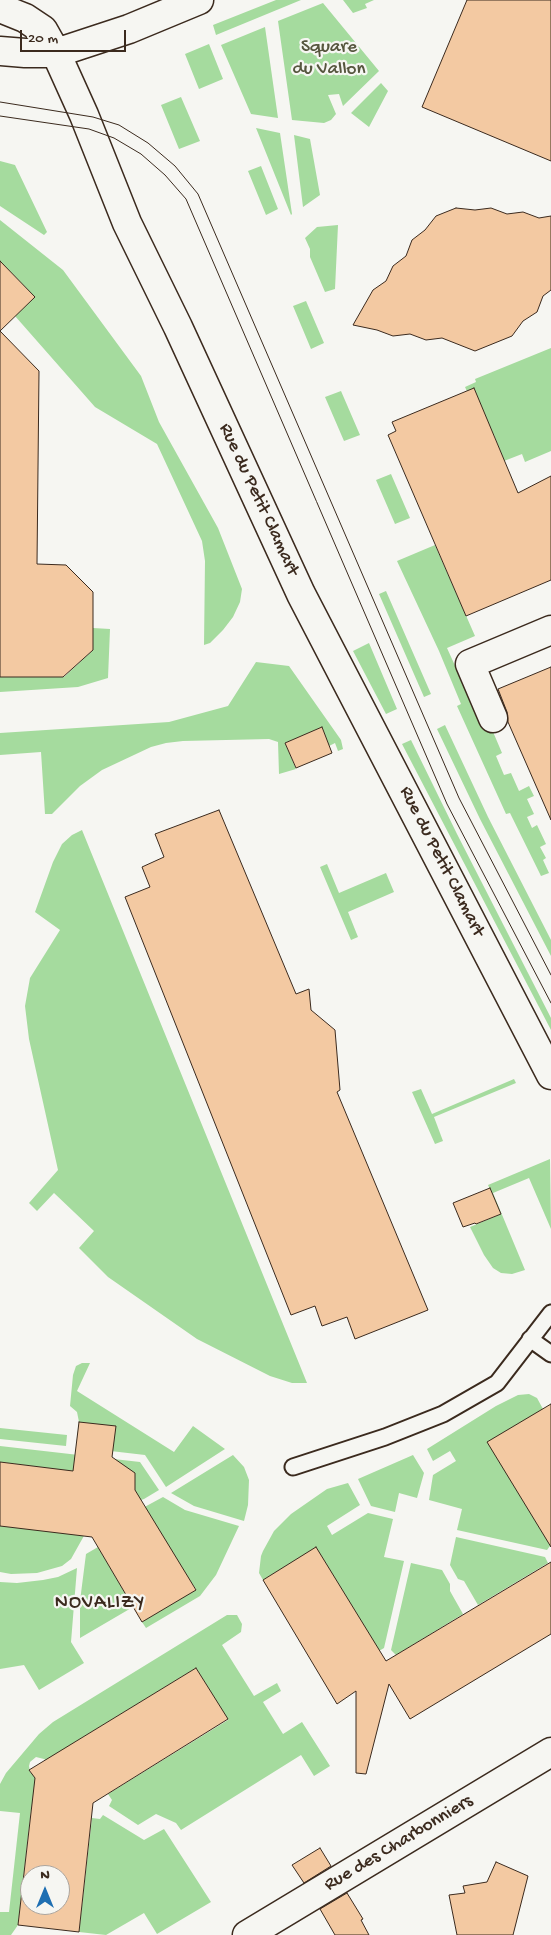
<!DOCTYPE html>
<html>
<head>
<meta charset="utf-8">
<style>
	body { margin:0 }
	#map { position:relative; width:551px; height:1935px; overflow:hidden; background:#f6f6f2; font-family:"Gochi Hand",sans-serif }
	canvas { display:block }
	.north { position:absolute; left:20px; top:1865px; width:50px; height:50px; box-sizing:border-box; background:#f6f6f2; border:1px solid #aba49d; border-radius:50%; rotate:0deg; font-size:14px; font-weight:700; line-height:20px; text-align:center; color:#3b2a1e }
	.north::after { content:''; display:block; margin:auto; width:18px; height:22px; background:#1f6fb2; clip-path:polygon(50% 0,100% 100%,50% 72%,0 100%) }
	.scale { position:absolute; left:20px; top:30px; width:106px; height:22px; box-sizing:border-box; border:2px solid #3b2a1e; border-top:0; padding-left:6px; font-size:15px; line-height:18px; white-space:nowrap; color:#3b2a1e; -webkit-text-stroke:4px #f6f6f2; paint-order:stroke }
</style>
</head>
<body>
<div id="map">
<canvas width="551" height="1935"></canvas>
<div class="north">N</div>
<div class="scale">20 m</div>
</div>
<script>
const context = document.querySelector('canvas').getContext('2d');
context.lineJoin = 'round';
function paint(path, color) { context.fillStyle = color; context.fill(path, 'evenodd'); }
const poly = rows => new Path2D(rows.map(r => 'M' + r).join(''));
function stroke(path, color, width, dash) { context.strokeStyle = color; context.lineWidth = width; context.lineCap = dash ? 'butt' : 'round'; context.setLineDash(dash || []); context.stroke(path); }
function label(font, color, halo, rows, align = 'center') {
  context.font = font + ' "Gochi Hand",sans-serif'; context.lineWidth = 4.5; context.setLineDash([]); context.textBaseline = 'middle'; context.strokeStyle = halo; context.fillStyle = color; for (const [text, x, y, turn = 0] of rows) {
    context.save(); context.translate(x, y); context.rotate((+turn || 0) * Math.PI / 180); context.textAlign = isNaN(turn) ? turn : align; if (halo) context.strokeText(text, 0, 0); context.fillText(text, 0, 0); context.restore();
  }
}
paint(poly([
	[276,0,301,0,216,35,213,25],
	[343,0,374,0,365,4,367,8,353,13],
	[323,3,379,71,343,106,339,94,328,95,336,114,331,120,324,123,292,120,278,21],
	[265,27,278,118,251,114,221,45],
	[209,44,223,79,199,89,185,54],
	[381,83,388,91,369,127,351,113],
	[181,97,200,141,179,149,161,105],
	[256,128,280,133,292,214,291,215],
	[294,135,310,139,320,195,303,207],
	[0,161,15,165,47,232,44,235,0,206],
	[261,166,278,209,266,215,248,171],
	[0,220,63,270,141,376,159,422,218,528,242,589,240,602,233,617,223,630,210,643,204,645,205,561,202,541,157,444,95,407,15,316,35,297,0,261],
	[338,225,335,289,325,292,310,257,310,249,305,238,317,227],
	[306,301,324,343,311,349,293,306],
	[551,348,551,451,525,462,522,454,504,461,494,435,471,400,465,387,476,382,475,379],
	[341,391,360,435,344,441,325,397],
	[391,474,410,518,395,524,376,480],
	[435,545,475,636,447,648,466,690,474,687,502,753,496,756,504,775,511,773,519,791,529,786,534,796,527,799,534,814,527,817,532,828,537,825,546,844,540,847,546,858,543,860,549,873,541,876,510,813,506,814,457,706,461,704,439,651,397,561],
	[386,591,431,694,424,697,379,594],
	[93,628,110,629,108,678,78,687,0,692,0,677,64,677,93,650],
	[369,643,397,709,386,714,353,651],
	[256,662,289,666,341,740,343,749,338,751,335,743,329,746,322,728,285,743,296,769,279,774,278,742,269,739,183,741,166,743,151,747,102,770,80,786,52,814,45,814,41,752,0,755,0,733,169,722,228,706],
	[445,725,488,817,551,940,551,956,480,819,437,729],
	[411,740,457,834,551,1018,551,1030,402,744],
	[82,830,307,1383,292,1383,270,1376,197,1339,108,1277,79,1248,94,1231,54,1193,37,1211,29,1203,58,1170,29,1039,25,1006,30,978,60,930,35,912,53,862,62,844,72,835],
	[327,864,339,893,386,873,394,892,348,912,358,937,351,940,320,867],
	[514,1079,516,1083,434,1117,443,1141,435,1144,412,1092,421,1089,432,1114],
	[550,1159,551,1229,529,1178,493,1193,525,1270,512,1274,501,1273,493,1268,484,1255,470,1227,501,1214,488,1185],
	[82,1363,90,1363,77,1391,174,1452,193,1426,225,1449,166,1487,145,1455,76,1447,79,1422,77,1412,70,1406,73,1375,76,1366],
	[529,1394,537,1398,543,1409,550,1546,547,1550,457,1530,462,1509,429,1500,433,1475,456,1461,450,1451,433,1461,427,1449,496,1406,518,1395],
	[0,1428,67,1435,66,1446,0,1439],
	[0,1446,140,1462,159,1490,144,1499,135,1502,84,1473,0,1462],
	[233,1455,244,1467,249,1480,248,1505,244,1521,194,1506,171,1493],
	[413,1455,424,1473,417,1498,399,1493,395,1512,371,1506,358,1479],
	[348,1483,360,1505,327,1526,332,1535,368,1513,393,1519,384,1557,404,1561,384,1648,379,1651,316,1548,263,1580,259,1573,261,1556,263,1551,274,1531,291,1514,327,1489],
	[163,1497,185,1510,239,1526,216,1575,200,1596,146,1628,142,1622,196,1589,139,1510],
	[0,1525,85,1534,71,1559,62,1566,37,1573,11,1574,0,1572],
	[456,1537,545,1557,548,1563,478,1605,464,1581,458,1579,450,1565],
	[98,1547,133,1607,80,1638,80,1601,86,1554],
	[411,1563,442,1570,450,1584,450,1591,463,1614,396,1655,391,1650],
	[77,1568,71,1642,84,1663,39,1690,24,1665,0,1669,0,1582,17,1583,43,1580,58,1577],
	[227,1615,237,1615,242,1624,241,1632,222,1645,254,1696,277,1683,281,1691,263,1702,283,1734,302,1722,330,1766,314,1776,301,1755,181,1830,176,1823,156,1814,138,1825,109,1806,112,1800,108,1794,228,1720,196,1668,75,1742,57,1769,44,1759,36,1757,30,1762,29,1766,30,1772,44,1781,31,1810,18,1925,11,1935,0,1935,0,1912,9,1912,20,1813,0,1811,0,1784,6,1773,39,1734,53,1722],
	[103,1815,144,1840,164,1829,211,1902,157,1934,144,1913,106,1935,79,1932,92,1818,100,1819]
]), '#a5db9e');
const building = poly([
	[467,0,551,0,551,161,422,107,467,0],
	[456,208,475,210,491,208,507,214,523,212,539,218,551,216,551,290,543,296,537,312,523,321,512,336,475,351,442,338,426,340,410,334,393,336,377,330,353,325,373,290,386,281,393,266,406,256,412,240,425,230,436,216,456,208],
	[0,261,35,297,0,331,39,371,37,564,66,565,93,592,93,650,63,677,0,677,0,261],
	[474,388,518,493,551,476,551,580,466,616,388,435,396,431,392,422,474,388],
	[551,667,551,820,508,722,507,712,498,689,551,667],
	[322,727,332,753,296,768,285,743,322,727],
	[219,810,296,994,309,989,311,1010,335,1030,340,1090,337,1092,428,1310,355,1339,347,1317,322,1326,315,1306,291,1315,125,897,150,887,142,867,164,857,155,834,219,810],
	[490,1188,501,1214,476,1224,475,1223,463,1227,453,1203,490,1188],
	[551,1404,551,1547,487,1442,551,1404],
	[79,1422,116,1426,112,1457,135,1473,135,1490,196,1590,142,1622,92,1537,0,1526,0,1462,73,1471,79,1422],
	[316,1547,386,1661,551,1562,551,1634,410,1719,389,1684,366,1774,356,1773,356,1691,337,1704,263,1580,316,1547],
	[196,1668,228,1719,93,1803,79,1932,18,1925,35,1778,29,1770,196,1668],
	[30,1875,60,1875,60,1905,30,1905,30,1875],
	[320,1848,331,1866,304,1883,292,1865,320,1848],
	[496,1862,528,1876,513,1935,457,1935,449,1895,465,1893,463,1886,487,1882,496,1862],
	[347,1893,363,1919,361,1920,369,1935,335,1935,320,1909,347,1893]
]);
paint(building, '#f3c9a2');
stroke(building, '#3b2a1e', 1);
const lane = poly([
	[530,1339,551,1354],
	[293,1467,385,1437,443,1414,497,1383,551,1313]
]);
const street = poly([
	[493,718,470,664,551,630],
	[247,1935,551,1752]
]);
const secondary = poly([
	[0,8,25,18,43,30,56,53,84,115,127,223,178,327,301,594,551,1075],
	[0,51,25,53,56,53,129,29,199,0]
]);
stroke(lane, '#3b2a1e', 19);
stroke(street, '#3b2a1e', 31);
stroke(secondary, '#3b2a1e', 31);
stroke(lane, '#f6f6f2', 15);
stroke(street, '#f6f6f2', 28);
stroke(secondary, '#f6f6f2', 28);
stroke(poly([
	[0,102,93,117,119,125,148,143,175,166,198,194,459,798,551,975],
	[0,116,89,129,114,138,141,154,165,175,186,199,447,804,551,1003]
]), '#3b2a1e', 1);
label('19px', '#56563e', '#f6f6f2', [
	["Square",329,48],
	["du Vallon",329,70]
]);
label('19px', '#3b2a1e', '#f6f6f2', [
	["Rue du Petit Clamart",258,500,65],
	["Rue du Petit Clamart",441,862,63],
	["Rue des Charbonniers",399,1844,-31]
]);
context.letterSpacing = '1px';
label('20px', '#3b2a1e', '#f6f6f2', [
	["NOVALIZY",100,1604]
]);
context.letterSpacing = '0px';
</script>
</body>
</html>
